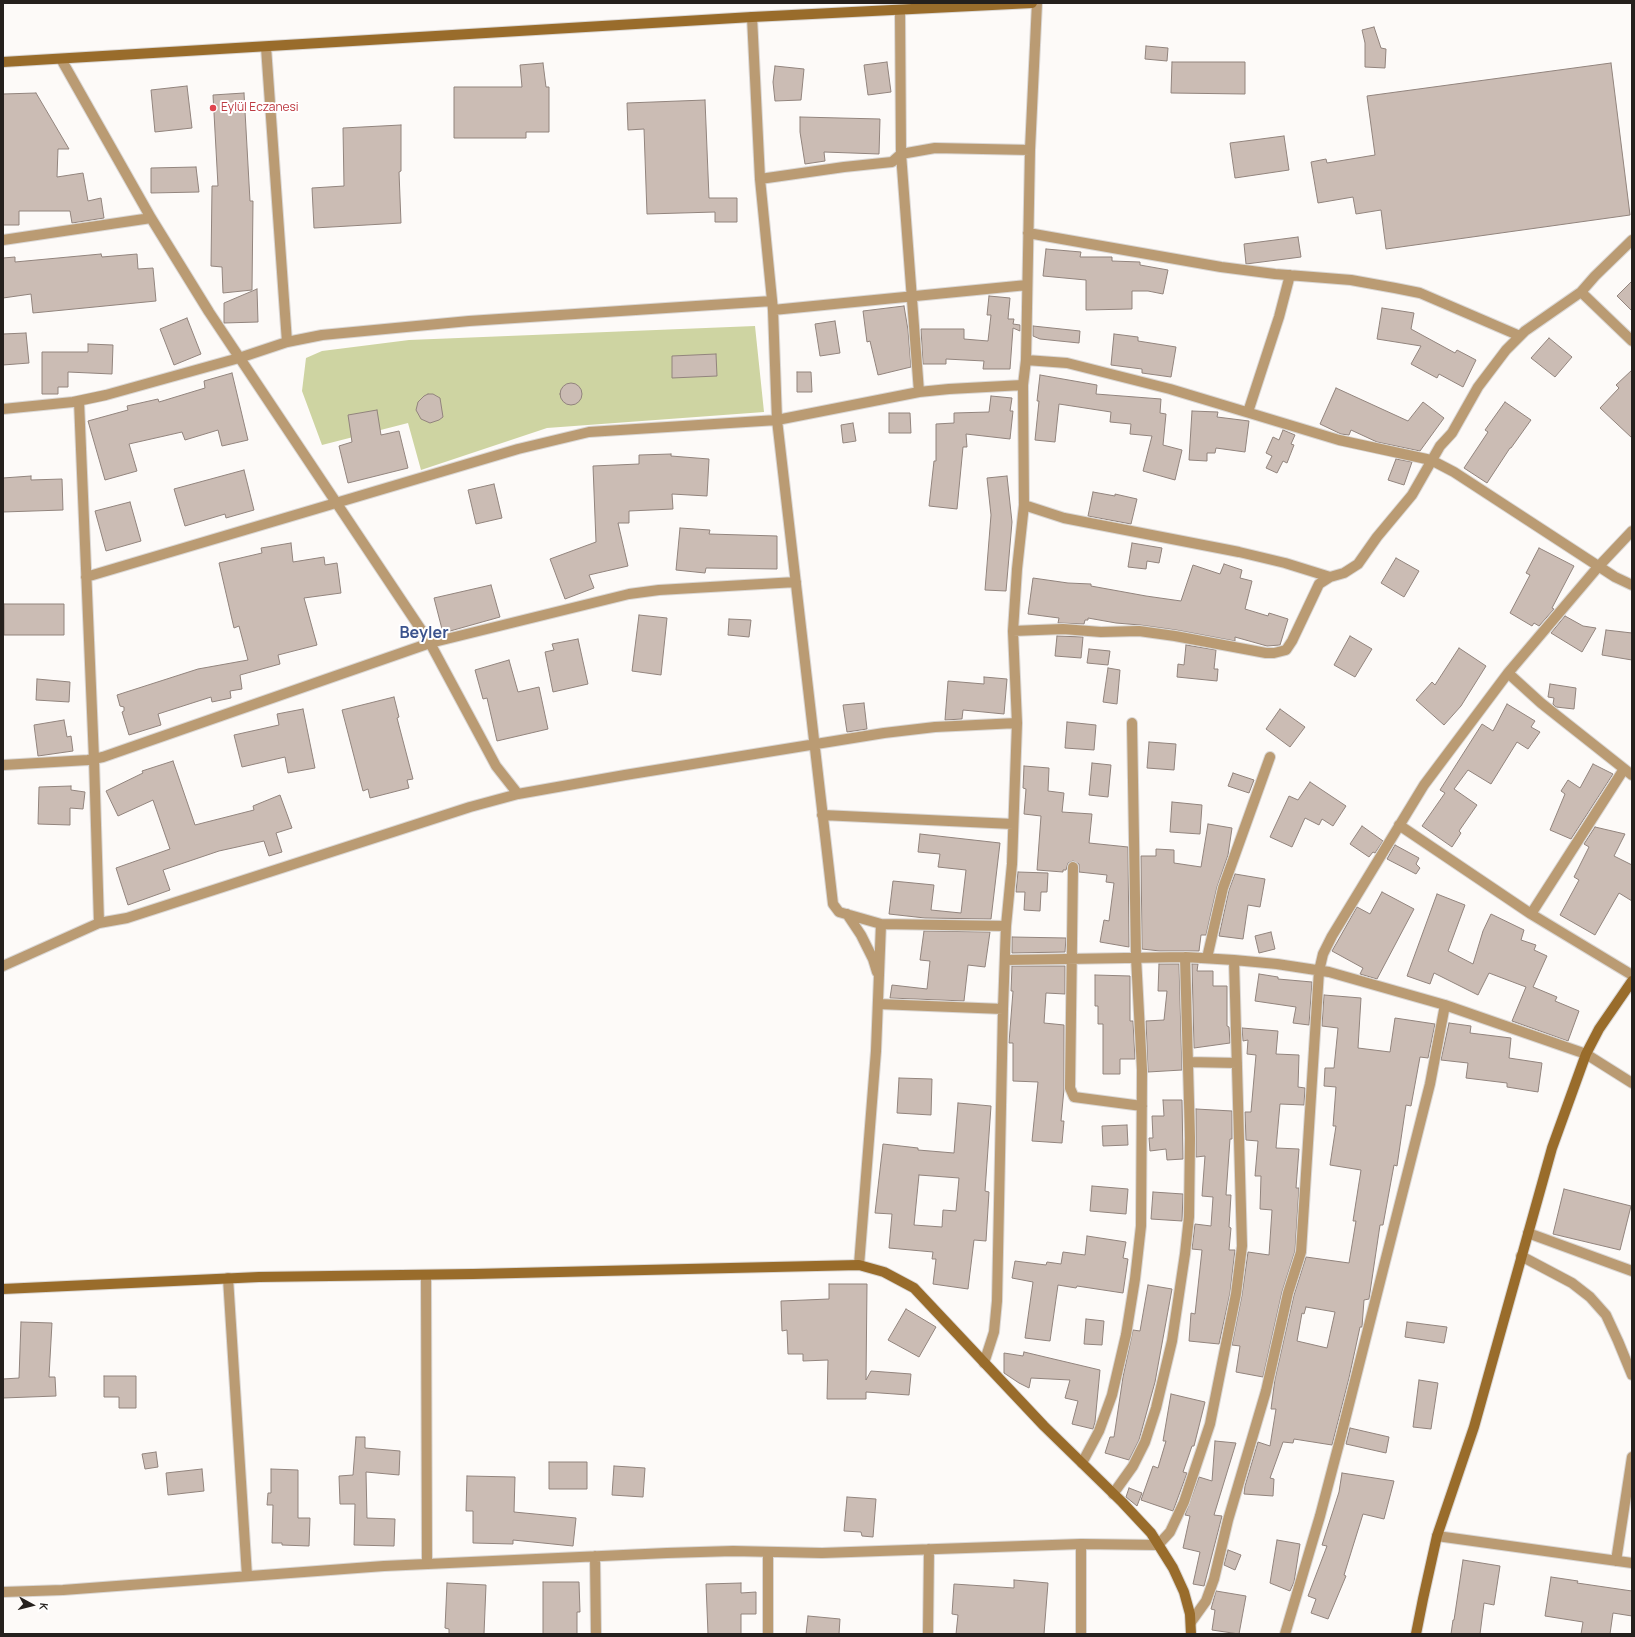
<!DOCTYPE html>
<html>
<head>
<meta charset="utf-8">
<style>
	body { margin:0 }
	#map { position:relative; width:1635px; height:1637px; overflow:hidden; background:#fdfaf8; font-family:Manrope,sans-serif }
	canvas { display:block }
	.frame { position:absolute; inset:0; border:4px solid #25201d; pointer-events:none }
	.north { position:absolute; left:12px; top:1585px; width:40px; height:40px; -webkit-text-stroke:3px #fff; paint-order:stroke; rotate:97deg; font-size:11px; font-weight:700; line-height:16px; text-align:center; color:#25201d }
	.north::after { content:''; display:block; margin:auto; width:14px; height:18px; background:#25201d; clip-path:polygon(50% 0,100% 100%,50% 72%,0 100%) }
</style>
</head>
<body>
<div id="map">
<canvas width="1635" height="1637"></canvas>
<div class="frame"></div>
<div class="north">K</div>
</div>
<script>
const context = document.querySelector('canvas').getContext('2d');
context.lineJoin = 'round';
function paint(path, color) { context.fillStyle = color; context.fill(path, 'evenodd'); }
const poly = rows => new Path2D(rows.map(r => 'M' + r).join(''));
function stroke(path, color, width, dash) { context.strokeStyle = color; context.lineWidth = width; context.lineCap = dash ? 'butt' : 'round'; context.setLineDash(dash || []); context.stroke(path); }
function label(font, color, halo, rows, align = 'center') {
  context.font = font + ' Manrope,sans-serif'; context.lineWidth = 4; context.setLineDash([]); context.textBaseline = 'middle'; context.strokeStyle = halo; context.fillStyle = color; for (const [text, x, y, turn = 0] of rows) {
    context.save(); context.translate(x, y); context.rotate((+turn || 0) * Math.PI / 180); context.textAlign = isNaN(turn) ? turn : align; if (halo) context.strokeText(text, 0, 0); context.fillText(text, 0, 0); context.restore();
  }
}
paint(poly([
	[755,326,764,412,547,428,421,470,408,423,322,445,302,391,306,358,322,351,409,340]
]), '#ced4a2');
const building = poly([
	[1374,27,1381,48,1386,49,1385,68,1365,67,1365,43,1362,30,1374,27],
	[1146,46,1168,48,1167,61,1145,59,1146,46],
	[887,62,891,92,868,95,864,65,887,62],
	[1172,62,1245,62,1245,94,1171,93,1172,62],
	[543,63,546,87,549,87,549,132,526,132,526,138,454,138,454,87,522,87,520,65,543,63],
	[1611,63,1630,215,1386,249,1381,210,1356,214,1353,197,1318,203,1311,162,1326,159,1327,163,1375,155,1367,96,1611,63],
	[775,66,804,69,801,100,775,101,773,82,775,66],
	[187,86,192,128,155,132,151,90,187,86],
	[36,93,69,149,58,149,57,177,83,173,88,201,101,198,104,218,72,223,70,211,19,211,19,225,3,225,3,94,36,93],
	[244,93,250,201,253,201,252,290,223,293,222,267,211,266,212,186,218,186,213,95,244,93],
	[705,100,709,198,737,198,737,222,715,222,715,212,647,214,644,129,628,130,627,103,705,100],
	[800,117,880,119,879,154,824,152,825,161,805,164,800,132,800,117],
	[401,125,401,171,399,172,401,223,314,228,312,188,344,186,343,128,401,125],
	[1284,136,1289,170,1235,178,1230,143,1284,136],
	[196,167,199,192,151,193,151,168,196,167],
	[1298,237,1301,257,1246,264,1244,244,1298,237],
	[1046,249,1081,252,1080,257,1112,257,1112,261,1140,262,1140,265,1168,270,1163,294,1148,291,1132,291,1132,309,1086,310,1086,280,1043,276,1046,249],
	[101,254,102,257,137,254,138,269,153,268,156,301,33,313,31,294,3,298,3,258,15,257,15,262,101,254],
	[1632,281,1632,311,1617,296,1632,281],
	[257,289,258,322,224,323,224,303,257,289],
	[989,296,1010,298,1008,319,1014,319,1013,324,1020,325,1020,331,1013,328,1010,369,983,369,984,361,946,359,946,364,923,364,921,329,964,329,964,339,988,341,991,315,987,315,989,296],
	[904,306,908,330,911,367,878,375,870,341,867,342,863,311,904,306],
	[1382,308,1414,313,1411,329,1455,353,1457,350,1476,360,1463,387,1439,374,1437,378,1411,364,1421,346,1377,339,1382,308],
	[187,318,201,354,174,365,160,329,187,318],
	[835,321,840,353,820,356,815,324,835,321],
	[1033,326,1080,331,1079,343,1040,339,1033,336,1033,326],
	[26,333,29,363,3,365,3,334,26,333],
	[1114,334,1138,337,1138,341,1176,347,1171,377,1142,373,1142,369,1111,365,1114,334],
	[1549,338,1572,357,1555,377,1531,358,1549,338],
	[88,344,113,345,112,374,68,372,68,387,58,387,58,394,42,394,42,352,88,352,88,344],
	[716,354,717,376,672,378,672,356,716,354],
	[1632,370,1632,438,1600,408,1619,388,1616,385,1632,370],
	[797,372,811,372,812,392,797,392,797,372],
	[232,373,248,440,222,446,218,430,185,440,182,432,129,444,137,471,105,480,88,421,128,410,127,406,158,399,159,402,205,388,204,381,232,373],
	[1040,375,1097,385,1096,394,1161,399,1160,413,1166,414,1163,445,1182,450,1175,480,1143,471,1152,436,1130,434,1131,424,1110,422,1111,412,1059,404,1055,442,1035,440,1039,401,1037,401,1040,375],
	'560 394a11 11 0 1 1 22 0a11 11 0 1 1-22 0Z',
	[1336,388,1408,421,1423,402,1444,418,1420,451,1377,442,1351,430,1349,435,1341,434,1320,424,1336,388],
	[428,394,433,394,440,398,443,417,439,420,430,423,421,419,416,410,418,402,424,396,428,394],
	[991,396,1012,398,1010,411,1013,411,1010,439,966,434,967,447,963,447,957,509,929,506,934,461,936,461,936,424,954,423,954,413,989,412,991,396],
	[1505,402,1531,420,1511,448,1510,448,1487,483,1464,468,1488,432,1485,430,1505,402],
	[377,410,381,435,399,431,408,468,348,483,339,446,352,442,348,415,377,410],
	[1192,411,1218,412,1217,417,1249,421,1245,452,1216,448,1215,453,1207,453,1207,461,1189,460,1192,411],
	[889,413,910,413,911,433,889,433,889,413],
	[853,423,856,441,843,443,841,425,853,423],
	[1283,430,1295,435,1291,444,1294,445,1287,463,1283,461,1277,473,1266,468,1272,456,1266,453,1273,437,1279,440,1283,430],
	[671,454,671,456,709,459,707,496,672,494,673,509,629,511,629,523,618,523,628,566,589,575,594,588,565,599,550,559,596,542,593,466,639,464,639,455,671,454],
	[1396,459,1412,462,1404,485,1388,480,1396,459],
	[244,470,254,510,226,518,225,514,185,526,174,489,244,470],
	[31,476,31,480,62,479,63,510,3,512,3,478,31,476],
	[1007,476,1012,522,1006,591,985,590,991,515,987,478,1007,476],
	[494,484,502,518,476,524,468,490,494,484],
	[1093,492,1115,496,1115,494,1137,499,1131,524,1088,516,1093,492],
	[130,502,141,541,106,551,95,511,130,502],
	[680,528,710,530,709,534,777,536,777,569,706,568,705,573,676,570,680,528],
	[291,543,293,562,324,557,325,565,337,563,341,593,304,598,317,645,278,655,280,664,240,675,242,689,230,691,231,698,212,702,211,697,158,714,161,725,129,735,122,712,124,711,124,707,120,706,117,695,198,669,248,660,239,626,234,628,219,563,262,553,261,548,291,543],
	[1132,543,1162,548,1159,563,1147,561,1146,569,1128,567,1132,543],
	[1539,548,1574,566,1552,608,1554,609,1539,626,1534,623,1532,626,1510,613,1530,575,1526,573,1539,548],
	[1396,558,1419,571,1404,597,1381,583,1396,558],
	[1224,564,1242,570,1240,578,1252,581,1245,609,1268,616,1269,613,1288,619,1280,645,1267,646,1235,637,1235,641,1176,630,1140,625,1116,623,1088,618,1088,620,1085,620,1084,624,1058,623,1059,618,1028,614,1033,578,1068,583,1091,584,1091,586,1146,596,1181,601,1193,565,1220,574,1224,564],
	[491,585,500,617,443,633,434,598,491,585],
	[4,604,64,604,64,635,4,635,4,604],
	[639,615,667,618,661,675,632,671,639,615],
	[1565,616,1583,626,1596,628,1582,652,1551,633,1565,616],
	[729,619,751,620,749,637,728,635,729,619],
	[1606,630,1632,633,1632,660,1602,655,1606,630],
	[1057,636,1083,637,1081,658,1055,656,1057,636],
	[1350,636,1372,649,1355,677,1334,665,1350,636],
	[578,639,588,684,553,692,545,652,554,650,552,644,578,639],
	[1186,645,1216,650,1214,669,1218,669,1217,681,1177,677,1178,664,1184,665,1186,645],
	[1459,648,1486,666,1461,706,1444,725,1416,700,1432,682,1435,685,1459,648],
	[1089,649,1110,651,1108,665,1087,663,1089,649],
	[509,660,518,692,539,687,548,729,497,741,487,698,483,699,475,670,509,660],
	[1108,668,1120,670,1117,704,1103,702,1108,668],
	[984,677,1007,679,1004,714,963,710,962,719,945,720,948,681,984,684,984,677],
	[37,679,70,682,69,702,36,700,37,679],
	[1550,684,1576,688,1574,709,1556,707,1553,704,1554,698,1548,697,1550,684],
	[394,697,399,717,397,718,413,779,407,780,409,788,370,798,368,789,363,791,342,710,394,697],
	[864,703,867,729,847,732,843,705,864,703],
	[1507,704,1535,721,1531,727,1540,732,1528,749,1517,742,1491,784,1468,770,1454,789,1477,805,1459,831,1461,833,1452,847,1422,826,1445,793,1440,790,1482,724,1493,731,1507,704],
	[303,709,315,768,288,773,285,757,242,767,234,735,279,725,277,714,303,709],
	[1280,709,1305,727,1290,747,1266,729,1280,709],
	[64,720,67,737,71,736,73,751,38,756,34,725,64,720],
	[1067,722,1096,725,1094,750,1065,748,1067,722],
	[1149,742,1176,744,1174,770,1147,768,1149,742],
	[173,761,195,825,254,810,253,806,280,795,292,828,276,833,282,852,269,856,264,841,219,851,163,870,170,890,128,905,116,868,170,849,153,800,118,816,106,791,143,773,142,771,173,761],
	[1092,763,1111,765,1108,797,1089,795,1092,763],
	[1593,764,1613,774,1571,839,1550,830,1565,794,1561,791,1568,780,1580,788,1593,764],
	[1024,766,1049,768,1048,791,1064,793,1062,812,1092,814,1089,843,1128,847,1129,947,1100,942,1104,920,1109,921,1114,883,1106,882,1107,875,1079,872,1079,864,1073,861,1068,863,1066,870,1063,870,1063,872,1037,870,1041,816,1024,814,1026,789,1023,788,1024,766],
	[1233,773,1254,780,1249,793,1228,786,1233,773],
	[1310,782,1346,806,1333,826,1322,819,1319,825,1305,818,1292,847,1270,837,1289,796,1298,800,1310,782],
	[71,786,71,790,85,792,83,809,70,808,70,825,38,824,39,787,71,786],
	[1172,802,1202,805,1200,834,1170,832,1172,802],
	[1208,824,1232,828,1228,855,1217,887,1206,935,1201,935,1199,951,1160,951,1142,949,1141,856,1156,856,1156,849,1174,850,1174,863,1201,867,1208,824],
	[1362,826,1383,841,1375,853,1373,852,1369,857,1350,844,1362,826],
	[1595,827,1625,834,1614,856,1632,865,1632,901,1619,893,1595,935,1560,915,1579,880,1574,877,1589,847,1584,844,1595,827],
	[920,834,1000,843,991,919,925,918,889,914,893,881,934,885,931,910,961,913,966,870,938,867,940,854,918,852,920,834],
	[1395,845,1419,858,1416,864,1420,868,1416,874,1387,859,1395,845],
	[1018,872,1048,873,1047,892,1041,892,1040,911,1024,910,1025,892,1016,892,1018,872],
	[1235,874,1265,879,1260,907,1248,905,1243,939,1219,936,1229,890,1235,874],
	[1382,892,1414,909,1377,979,1360,974,1363,968,1332,951,1357,907,1370,914,1382,892],
	[1437,894,1465,905,1448,951,1473,964,1483,931,1491,914,1524,930,1521,940,1536,945,1534,950,1547,956,1533,987,1557,997,1555,1001,1579,1011,1568,1041,1512,1021,1526,987,1489,973,1478,995,1434,973,1430,984,1407,976,1437,894],
	[924,931,990,932,985,967,968,965,964,1001,890,998,892,985,927,989,930,961,920,960,924,931],
	[1271,932,1275,949,1259,953,1255,936,1271,932],
	[1012,937,1066,938,1065,952,1012,953,1012,937],
	[1159,964,1179,964,1182,1070,1148,1072,1146,1021,1164,1020,1167,991,1158,991,1159,964],
	[1192,964,1198,964,1197,971,1213,971,1213,986,1227,986,1227,1026,1229,1027,1230,1043,1194,1048,1192,964],
	[1012,966,1065,966,1065,994,1046,993,1044,1023,1064,1025,1064,1089,1061,1121,1064,1121,1062,1143,1032,1141,1038,1082,1013,1081,1013,1043,1009,1043,1013,991,1011,991,1012,966],
	[1259,974,1278,977,1278,979,1312,982,1309,1025,1293,1023,1296,1007,1255,1001,1259,974],
	[1095,975,1130,976,1130,1021,1133,1021,1135,1059,1120,1059,1120,1074,1103,1074,1103,1024,1098,1024,1098,1006,1095,1006,1095,975],
	[1324,995,1361,998,1358,1048,1390,1052,1395,1018,1435,1024,1428,1058,1420,1057,1411,1106,1406,1105,1397,1166,1394,1165,1383,1225,1380,1225,1369,1299,1364,1300,1362,1327,1360,1327,1349,1378,1332,1445,1294,1439,1293,1443,1283,1442,1270,1478,1274,1479,1273,1496,1244,1494,1245,1486,1258,1442,1270,1446,1276,1409,1271,1409,1275,1379,1294,1295,1306,1257,1349,1263,1356,1221,1353,1221,1361,1170,1330,1165,1336,1126,1333,1126,1336,1087,1324,1086,1325,1068,1334,1068,1338,1028,1322,1026,1324,995],
	[1306,1307,1335,1312,1327,1348,1297,1341,1302,1313,1304,1314,1306,1307],
	[1449,1023,1471,1026,1470,1033,1511,1038,1509,1058,1542,1063,1538,1092,1507,1087,1507,1083,1466,1078,1468,1063,1441,1060,1449,1023],
	[1242,1028,1278,1031,1276,1054,1299,1055,1298,1087,1305,1088,1304,1105,1280,1104,1276,1148,1299,1149,1296,1188,1299,1188,1295,1251,1282,1292,1263,1377,1236,1372,1240,1346,1232,1345,1242,1295,1248,1252,1269,1255,1272,1210,1260,1209,1261,1176,1255,1176,1258,1141,1246,1140,1245,1112,1251,1112,1256,1055,1247,1054,1248,1040,1243,1041,1242,1028],
	[899,1078,932,1079,931,1115,897,1113,899,1078],
	[1163,1100,1182,1100,1183,1159,1167,1160,1166,1149,1150,1151,1149,1138,1153,1138,1152,1116,1164,1116,1163,1100],
	[958,1103,991,1106,985,1191,989,1192,986,1241,974,1240,968,1289,933,1284,936,1259,932,1259,933,1252,889,1248,892,1214,875,1213,883,1144,918,1148,918,1150,954,1153,958,1103],
	[919,1175,959,1178,956,1211,943,1210,942,1227,914,1225,919,1175],
	[1196,1109,1232,1111,1232,1139,1230,1139,1226,1195,1231,1195,1229,1227,1231,1228,1229,1250,1235,1250,1230,1293,1219,1344,1189,1341,1191,1313,1195,1314,1202,1250,1192,1249,1195,1224,1211,1226,1213,1197,1202,1196,1205,1156,1196,1157,1196,1109],
	[1127,1125,1128,1145,1103,1146,1102,1126,1127,1125],
	[1092,1186,1128,1189,1126,1214,1090,1211,1092,1186],
	[1564,1189,1631,1206,1620,1250,1553,1234,1564,1189],
	[1153,1192,1183,1194,1182,1221,1151,1219,1153,1192],
	[1087,1236,1126,1242,1123,1258,1128,1259,1123,1293,1077,1286,1076,1288,1058,1285,1050,1341,1025,1338,1033,1282,1012,1278,1015,1261,1046,1265,1047,1262,1061,1264,1063,1252,1085,1255,1087,1236],
	[829,1284,867,1284,866,1380,871,1371,911,1374,909,1395,866,1392,866,1399,827,1399,828,1360,803,1361,803,1354,788,1354,787,1330,782,1331,781,1301,829,1299,829,1284],
	[1148,1285,1172,1289,1155,1382,1139,1440,1129,1460,1105,1453,1110,1437,1114,1437,1123,1377,1133,1330,1140,1331,1148,1285],
	[906,1309,936,1327,919,1357,888,1340,906,1309],
	[1086,1319,1104,1321,1102,1345,1084,1344,1086,1319],
	[21,1322,52,1323,49,1377,55,1377,56,1396,3,1398,3,1379,19,1378,21,1322],
	[1407,1322,1447,1327,1444,1343,1405,1337,1407,1322],
	[1024,1352,1100,1370,1095,1422,1093,1429,1072,1424,1078,1401,1065,1398,1070,1380,1031,1378,1029,1388,1019,1383,1004,1373,1004,1353,1023,1356,1024,1352],
	[104,1376,136,1376,136,1408,119,1408,119,1397,104,1397,104,1376],
	[1419,1380,1438,1383,1431,1429,1413,1427,1419,1380],
	[1171,1394,1205,1402,1194,1446,1192,1446,1183,1472,1187,1473,1173,1511,1141,1500,1153,1466,1158,1468,1166,1441,1163,1441,1171,1394],
	[1350,1428,1389,1437,1386,1453,1346,1444,1350,1428],
	[356,1437,365,1437,365,1448,400,1451,399,1475,366,1472,367,1518,395,1519,394,1546,354,1545,355,1504,340,1504,339,1476,353,1475,356,1437],
	[1215,1441,1236,1443,1214,1515,1222,1516,1204,1586,1193,1584,1200,1552,1183,1548,1190,1516,1185,1515,1199,1477,1212,1481,1215,1441],
	[156,1452,158,1467,145,1469,142,1454,156,1452],
	[549,1462,587,1462,587,1489,549,1489,549,1462],
	[614,1466,645,1468,643,1497,612,1495,614,1466],
	[202,1469,204,1491,168,1495,166,1473,202,1469],
	[271,1469,298,1470,298,1518,310,1518,309,1546,282,1545,282,1543,272,1543,273,1505,267,1505,268,1493,271,1493,271,1469],
	[1342,1473,1394,1481,1384,1519,1363,1514,1344,1575,1346,1576,1328,1619,1311,1613,1316,1599,1308,1596,1327,1546,1322,1545,1339,1492,1342,1473],
	[467,1476,515,1477,514,1512,576,1518,573,1546,513,1540,513,1544,473,1543,473,1511,466,1511,467,1476],
	[1129,1488,1142,1493,1137,1506,1126,1497,1129,1488],
	[847,1497,876,1499,873,1537,862,1536,861,1532,844,1531,847,1497],
	[1277,1540,1300,1544,1294,1582,1290,1591,1270,1583,1277,1540],
	[1228,1550,1241,1555,1235,1570,1224,1565,1228,1550],
	[1463,1560,1500,1566,1494,1605,1484,1603,1480,1634,1451,1634,1453,1620,1454,1620,1463,1560],
	[1551,1577,1578,1581,1577,1583,1632,1591,1632,1616,1613,1613,1610,1634,1581,1634,1583,1622,1545,1616,1551,1577],
	[1014,1580,1048,1583,1044,1634,956,1634,958,1615,952,1614,954,1584,1014,1588,1014,1580],
	[543,1582,579,1582,580,1612,577,1612,577,1634,543,1634,543,1582],
	[447,1583,486,1585,484,1634,449,1634,449,1629,445,1628,447,1583],
	[741,1583,741,1593,756,1592,756,1614,741,1614,741,1634,708,1634,706,1584,741,1583],
	[1216,1591,1246,1596,1239,1634,1212,1630,1215,1610,1211,1609,1216,1591],
	[808,1616,840,1619,839,1634,806,1634,808,1616]
]);
paint(building, '#cbbcb4');
stroke(building, '#92847d', 1);
const street = poly([
	[900,10,901,154,919,392],
	[752,17,760,179,773,310,777,420,833,904,839,912,881,924,1006,926],
	[266,47,287,342],
	[61,59,151,218,209,312,430,643,496,766,518,794],
	[760,179,844,167,892,162,901,154,935,148,1030,150],
	[1028,233,1221,267,1275,274,1351,280,1395,288,1420,293,1520,336],
	[3,240,151,218],
	[1581,292,1632,341],
	[773,310,1027,285],
	[1026,360,1067,363,1170,389,1339,440,1431,460,1454,472,1615,577,1632,585],
	[79,401,94,759,99,923],
	[3,409,73,402,106,395,239,358,287,342,322,335,469,321,772,301],
	[1248,412,1279,317,1290,275],
	[1024,505,1064,518,1239,552,1285,563,1330,577],
	[86,577,518,449,589,432,777,420,919,392,949,389,1023,385],
	[1013,631,1063,629,1101,632,1139,631,1175,636,1266,653,1274,653,1286,650,1292,641,1319,584,1330,577,1344,573,1358,564,1377,537,1412,495,1440,446,1452,433,1478,387,1506,350,1525,331,1581,292,1595,276,1632,240],
	[1508,673,1541,703,1632,775],
	[3,765,88,760,103,757,430,643,629,594,659,590,796,582],
	[822,815,1013,824],
	[1399,825,1531,914,1632,975],
	[1073,867,1070,1088,1074,1097,1142,1106],
	[847,914,861,935,873,959,877,972],
	[1531,914,1624,769],
	[1207,958,1223,888,1270,757],
	[1006,960,1185,957,1234,960,1277,964,1329,972,1445,1005,1586,1054,1632,1083],
	[3,966,99,923,127,918,470,807,518,794,625,775,884,733,935,727,1017,723],
	[878,1004,1003,1009],
	[1188,1062,1237,1063],
	[1528,1233,1632,1271],
	[1521,1256,1572,1283,1590,1297,1606,1315,1618,1341,1632,1375],
	[859,1265,876,1051,881,924],
	[426,1275,427,1564],
	[228,1278,247,1576],
	[984,1363,994,1332,997,1301,1003,1009,1006,926,1012,864,1017,723,1013,631,1017,569,1024,505,1023,385,1026,360,1030,150,1037,3],
	[1082,1463,1099,1431,1112,1395,1126,1335,1135,1279,1141,1226,1142,1070,1136,957,1132,723],
	[1113,1494,1133,1466,1145,1442,1156,1408,1172,1341,1185,1254,1189,1217,1190,1138,1185,957],
	[1437,1536,1632,1563],
	[595,1556,596,1634],
	[1616,1561,1632,1457],
	[3,1592,63,1590,384,1566,667,1553,733,1551,822,1553,1081,1544,1158,1545,1170,1532,1184,1502,1210,1424,1236,1294,1242,1246,1234,960],
	[1191,1622,1206,1601,1214,1579,1228,1520,1266,1391,1288,1293,1301,1252,1319,971,1323,954,1332,936,1424,785,1508,673,1598,567,1632,531],
	[768,1634,768,1552],
	[928,1634,929,1549],
	[1081,1634,1081,1544],
	[1285,1634,1320,1516,1341,1436,1430,1084,1445,1005]
]);
const secondary = poly([
	[3,62,752,17,1032,3],
	[3,1289,259,1277,473,1274,859,1265,884,1272,914,1288,1044,1426,1122,1502,1151,1533,1173,1568,1184,1592,1190,1614,1191,1634],
	[1416,1634,1423,1599,1437,1536,1474,1427,1552,1148,1586,1054,1599,1029,1632,981]
]);
stroke(street, '#dad7d5', 12);
stroke(secondary, '#dad7d5', 12);
stroke(street, '#ba9b73', 10);
stroke(secondary, '#996c2b', 10);
for (const [x, y, r, color] of [
	[213,108,4,"#e0444e"]
]) { const dot = new Path2D(); dot.arc(x, y, r, 0, 2 * Math.PI); context.fillStyle = color; context.fill(dot); stroke(dot, '#fff', 1.5); }
label('12px', '#be3a42', '#fff', [
	["Eylül Eczanesi",221,108]
], 'left');
label('bold 16px', '#3b538d', '#fff', [
	["Beyler",424,634]
]);
</script>
</body>
</html>
